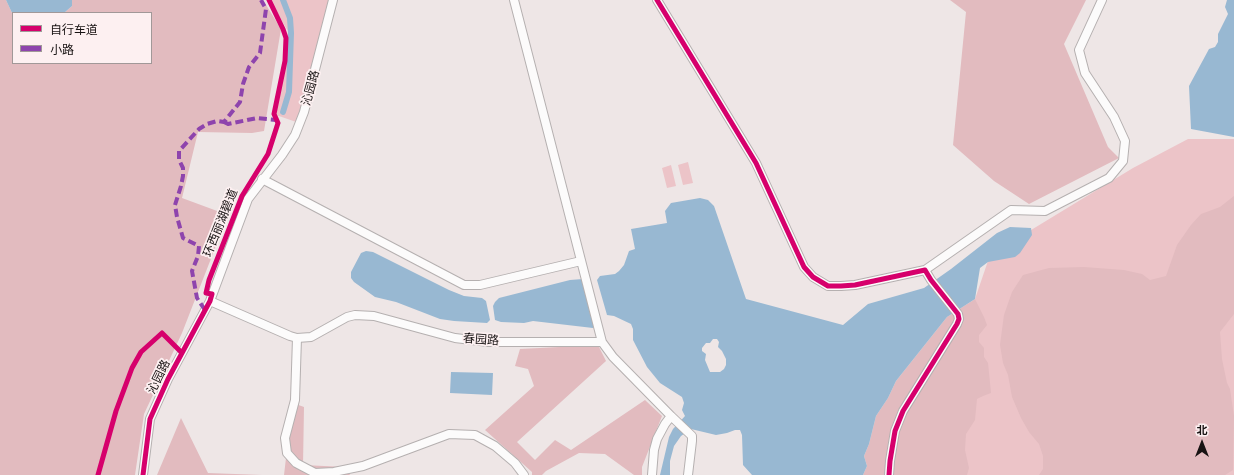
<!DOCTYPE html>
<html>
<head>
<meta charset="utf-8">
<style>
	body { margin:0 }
	#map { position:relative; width:1234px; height:475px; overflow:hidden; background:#eee6e6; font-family:"Fira Sans Condensed","Noto Sans SC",sans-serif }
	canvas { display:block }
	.legend { position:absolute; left:12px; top:12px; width:140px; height:52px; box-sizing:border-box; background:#fdf0f1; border:1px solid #a19898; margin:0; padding:5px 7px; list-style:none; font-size:12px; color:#181313 }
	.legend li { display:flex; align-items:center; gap:8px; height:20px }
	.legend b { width:20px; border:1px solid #a19898 }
	.north { position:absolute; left:1182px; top:423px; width:40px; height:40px; -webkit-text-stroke:3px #fdf0f1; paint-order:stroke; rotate:0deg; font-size:11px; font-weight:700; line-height:16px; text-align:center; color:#181313 }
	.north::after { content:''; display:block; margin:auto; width:14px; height:18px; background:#181313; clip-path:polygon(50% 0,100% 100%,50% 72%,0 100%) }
</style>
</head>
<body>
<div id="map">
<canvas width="1234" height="475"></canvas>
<ul class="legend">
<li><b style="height:5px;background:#d6006c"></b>自行车道</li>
<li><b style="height:5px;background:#8e44ad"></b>小路</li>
</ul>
<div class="north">北</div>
</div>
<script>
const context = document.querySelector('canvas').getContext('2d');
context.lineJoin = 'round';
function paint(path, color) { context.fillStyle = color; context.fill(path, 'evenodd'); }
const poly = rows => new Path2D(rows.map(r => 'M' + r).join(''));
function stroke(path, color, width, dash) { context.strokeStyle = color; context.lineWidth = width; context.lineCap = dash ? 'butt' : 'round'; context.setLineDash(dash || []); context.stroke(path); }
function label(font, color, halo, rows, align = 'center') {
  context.font = font + ' "Fira Sans Condensed","Noto Sans SC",sans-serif'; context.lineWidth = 3.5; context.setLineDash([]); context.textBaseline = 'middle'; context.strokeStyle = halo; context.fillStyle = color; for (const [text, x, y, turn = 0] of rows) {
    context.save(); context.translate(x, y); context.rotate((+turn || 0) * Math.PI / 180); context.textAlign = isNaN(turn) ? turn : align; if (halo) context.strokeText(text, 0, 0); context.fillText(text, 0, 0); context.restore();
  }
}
paint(poly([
	[269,0,335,0,302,124,276,115,288,31],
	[1188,139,1234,139,1234,475,899,475,975,299,990,255,1133,168],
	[688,162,693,183,683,185,678,165],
	[671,165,676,186,667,188,662,168]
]), '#ecc4c8');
paint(poly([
	[0,0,6,0,13,15,13,63,151,63,151,13,64,13,72,6,72,0,263,0,281,29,264,131,252,133,198,132,182,198,228,215,182,333,144,414,135,475,0,475],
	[950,0,1086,0,1064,44,1108,147,1119,158,1029,204,994,181,953,145,966,12],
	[1234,196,1234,314,1220,332,1222,359,1227,383,1230,389,1234,416,1233,470,1225,475,1039,475,1043,469,1043,456,1039,444,1029,432,1021,418,1012,397,1008,375,1003,363,1000,345,1004,315,1012,292,1023,275,1049,268,1084,267,1124,270,1142,274,1150,280,1166,276,1177,245,1191,225,1201,214,1220,207],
	[975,299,984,317,987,325,979,335,979,342,984,348,984,357,988,363,991,393,983,396,977,399,975,420,966,434,965,450,969,468,967,475,863,475,867,466,864,456,869,444,876,416,888,398,896,381,947,317],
	[598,345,606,361,517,442,535,460,555,440,571,450,645,400,662,416,642,467,642,475,634,475,605,454,579,453,546,471,542,475,532,475,532,472,485,430,534,386,528,369,515,366,520,349],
	[290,402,304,407,303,465,345,467,350,475,284,475,286,458,282,440],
	[181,418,208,473,262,475,157,475]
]), '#e2bbbf');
paint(poly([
	[6,0,72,0,72,6,64,13,13,13,13,15],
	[1227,0,1234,0,1234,137,1191,129,1189,86,1209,49,1215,47,1218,42,1218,34,1228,14,1225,7],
	[700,198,708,200,714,206,746,299,843,325,868,304,924,288,951,269,997,233,1010,227,1031,228,1032,235,1020,253,1015,257,988,262,980,268,975,299,947,317,896,381,888,398,876,416,869,444,864,456,867,466,863,475,752,475,743,465,742,435,740,430,735,430,727,433,716,435,691,429,681,436,674,446,670,461,670,475,660,475,669,437,673,429,685,416,682,410,684,403,682,397,660,383,647,367,633,340,633,329,631,324,614,316,607,315,597,280,600,276,615,274,619,271,624,265,629,251,635,249,631,229,667,223,665,211,671,203],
	[713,339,717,339,719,342,718,347,722,351,726,359,726,365,724,369,720,372,710,372,705,360,706,354,702,351,702,348,706,343,710,343],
	[366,251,373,252,449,290,464,296,482,298,486,301,490,320,487,323,454,321,440,319,396,302,375,297,354,282,351,278,351,272,361,253],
	[583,279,596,320,593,328,533,321,524,323,501,322,495,320,493,306,495,302,499,298,570,280],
	[451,372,493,373,492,395,450,393]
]), '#98b8d2');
stroke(poly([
	[283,0,290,18,291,33,289,92,283,112]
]), '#98b8d2', 6);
const minor = poly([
	[514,0,602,342],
	[657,0,756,163,804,267,813,277,828,286,841,286,855,285,925,270,931,280,958,314,959,319,957,324,903,411,895,431,890,461,889,475],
	[262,179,464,285,480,285,581,261],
	[925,270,1011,210,1045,211,1109,178,1123,161,1125,141,1114,117,1085,73,1079,50,1102,0],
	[210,301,290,336,297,338,311,337,347,317,355,315,374,316,455,338,488,342,602,342,613,357,671,416,665,424,657,439,654,450,652,475],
	[297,338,295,400,285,438,287,453,296,463,315,473,334,472,363,466,449,434,475,435,495,446,515,463,524,475],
	[671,416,692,436,692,441,688,475],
	[143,475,150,419,168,379,210,301,248,199,282,155,295,135,304,112,333,0]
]);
stroke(minor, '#b5b0b0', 10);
stroke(minor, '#fcfbfb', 8);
stroke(poly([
	[224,122,228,124,257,118,276,120],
	[205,310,197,298,192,271,198,256,199,246,183,238,177,217,175,205,181,186,183,176,183,168,179,160,179,151,199,129,207,124,217,121,224,122,240,102,243,84,249,67,260,53,266,9,261,0]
]), '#8e44ad', 4, [8, 4]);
stroke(poly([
	[657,0,756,163,804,267,813,277,828,286,841,286,855,285,925,270,931,280,958,314,959,319,957,324,903,411,895,431,890,461,889,475],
	[98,475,116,411,132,368,141,352,162,333,182,353],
	[143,475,150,419,168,379,210,301,212,294,206,293,209,280,242,196,268,154,278,123,274,114,285,61,286,38,283,29,269,0]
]), '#d6006c', 5);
label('12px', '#181313', '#fdf0f1', [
	["沁园路",311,88,-75],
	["环西丽湖碧道",221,223,-68],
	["春园路",481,340,4],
	["沁园路",159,377,-64]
]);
</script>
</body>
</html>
